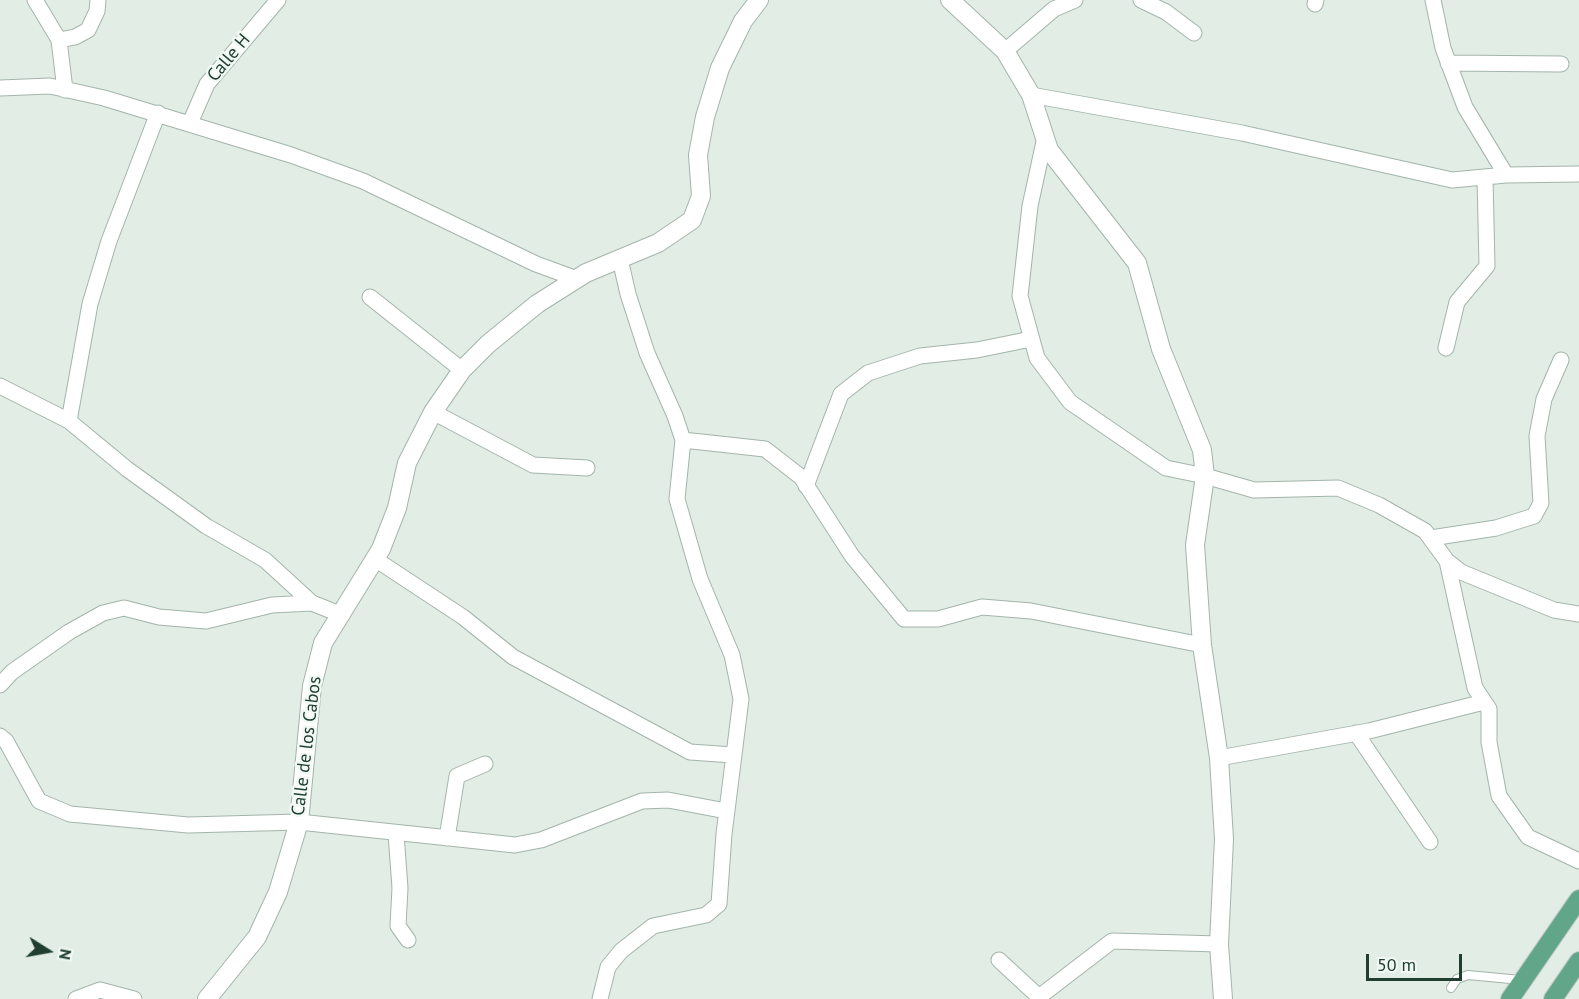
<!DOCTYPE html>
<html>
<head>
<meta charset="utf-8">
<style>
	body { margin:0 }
	#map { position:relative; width:1579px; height:999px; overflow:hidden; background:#e1ede5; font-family:"PT Sans",sans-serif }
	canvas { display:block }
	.north { position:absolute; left:18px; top:921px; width:60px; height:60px; -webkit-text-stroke:4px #f2f9f4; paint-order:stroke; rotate:101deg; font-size:16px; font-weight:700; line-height:24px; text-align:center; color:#203f31 }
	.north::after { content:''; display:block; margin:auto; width:21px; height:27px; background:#203f31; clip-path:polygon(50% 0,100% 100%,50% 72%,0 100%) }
	.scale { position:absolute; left:1366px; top:954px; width:96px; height:27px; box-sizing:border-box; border:3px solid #203f31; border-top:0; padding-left:8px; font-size:18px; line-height:21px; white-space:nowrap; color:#203f31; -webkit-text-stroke:4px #f2f9f4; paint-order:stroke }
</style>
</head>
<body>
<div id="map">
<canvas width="1579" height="999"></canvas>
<div class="north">N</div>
<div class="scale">50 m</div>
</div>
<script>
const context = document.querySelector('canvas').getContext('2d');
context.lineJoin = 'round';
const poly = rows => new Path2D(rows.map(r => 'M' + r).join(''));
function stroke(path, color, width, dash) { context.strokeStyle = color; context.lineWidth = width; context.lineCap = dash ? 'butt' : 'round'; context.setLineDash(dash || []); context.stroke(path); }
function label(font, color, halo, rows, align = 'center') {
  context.font = font + ' "PT Sans",sans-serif'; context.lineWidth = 5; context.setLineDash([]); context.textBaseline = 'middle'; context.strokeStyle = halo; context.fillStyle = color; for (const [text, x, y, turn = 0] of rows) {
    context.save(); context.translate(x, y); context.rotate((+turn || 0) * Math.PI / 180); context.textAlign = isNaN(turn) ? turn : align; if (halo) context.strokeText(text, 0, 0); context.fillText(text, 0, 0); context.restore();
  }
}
const service = poly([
	[1451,988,1457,979,1468,975,1521,980]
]);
const minor = poly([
	[35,0,59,40,65,90],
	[1141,0,1166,12,1194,33],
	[1433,0,1443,48,1465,107,1506,175],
	[1315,4,1316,0],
	[59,40,75,37,88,30,97,11,98,0],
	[1005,51,1054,9,1075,0],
	[1448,63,1561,64],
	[0,88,50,86,104,98,291,155,363,181,536,264,577,279],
	[1031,95,1242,133,1452,180,1506,175,1579,174],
	[190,123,207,84,278,0],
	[1045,137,1030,206,1020,296,1037,358,1070,402,1166,468,1205,476,1254,490,1338,488,1379,505,1425,531,1447,561,1461,572,1554,610,1579,614],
	[370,297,462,370],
	[1446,348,1457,302,1487,266,1485,177],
	[0,386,69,421,127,469,206,526,265,560,312,603,342,615],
	[433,412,533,465,587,468],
	[69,421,90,304,109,241,158,113],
	[683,440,765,449,801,477,852,556,904,619,938,619,982,607,1031,611,1202,645],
	[806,486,841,394,868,373,920,356,977,350,1031,339],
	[1431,538,1496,528,1534,516,1541,503,1537,436,1544,399,1561,360],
	[375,559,463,617,513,657,690,752,733,755],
	[1447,561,1475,688,1489,709,1489,742,1499,796,1528,837,1579,861],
	[0,685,12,672,69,632,103,613,124,608,159,617,206,621,272,605,312,603],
	[1356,733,1430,842],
	[0,736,6,741,39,801,70,814,188,825,299,822,515,845,541,840,642,801,668,800,726,811],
	[1219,758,1369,731,1484,702],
	[396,834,400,888,398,926,408,940],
	[447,838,457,776,485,764],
	[999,960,1039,997,1112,941,1219,944],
	[76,999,100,990,134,999],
	[600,999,608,967,621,951,653,926,706,915,719,904,724,834,741,699,732,655,700,579,677,499,683,440,675,416,647,353,628,294,620,259]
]);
const tertiary = poly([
	[950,0,1005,51,1031,95,1049,150,1137,263,1161,349,1202,450,1205,476,1195,545,1202,645,1219,758,1224,839,1219,944,1223,999],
	[207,999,257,937,278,892,299,822,312,686,323,643,381,549,397,508,407,463,433,412,462,370,488,344,537,304,586,273,658,243,692,220,701,196,698,155,705,117,720,68,743,21,759,0]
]);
const primary = poly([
	[1510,999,1579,899],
	[1553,999,1579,961]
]);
stroke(service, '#a3b5ab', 10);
stroke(minor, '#a3b5ab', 17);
stroke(tertiary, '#a3b5ab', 20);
stroke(primary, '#c1c9c5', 20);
stroke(service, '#fff', 8);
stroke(minor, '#fff', 15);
stroke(tertiary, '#fff', 18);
stroke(primary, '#61a688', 18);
label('18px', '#203f31', '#f2f9f4', [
	["Calle H",229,58,-50],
	["Calle de los Cabos",307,746,-83]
]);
</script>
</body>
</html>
